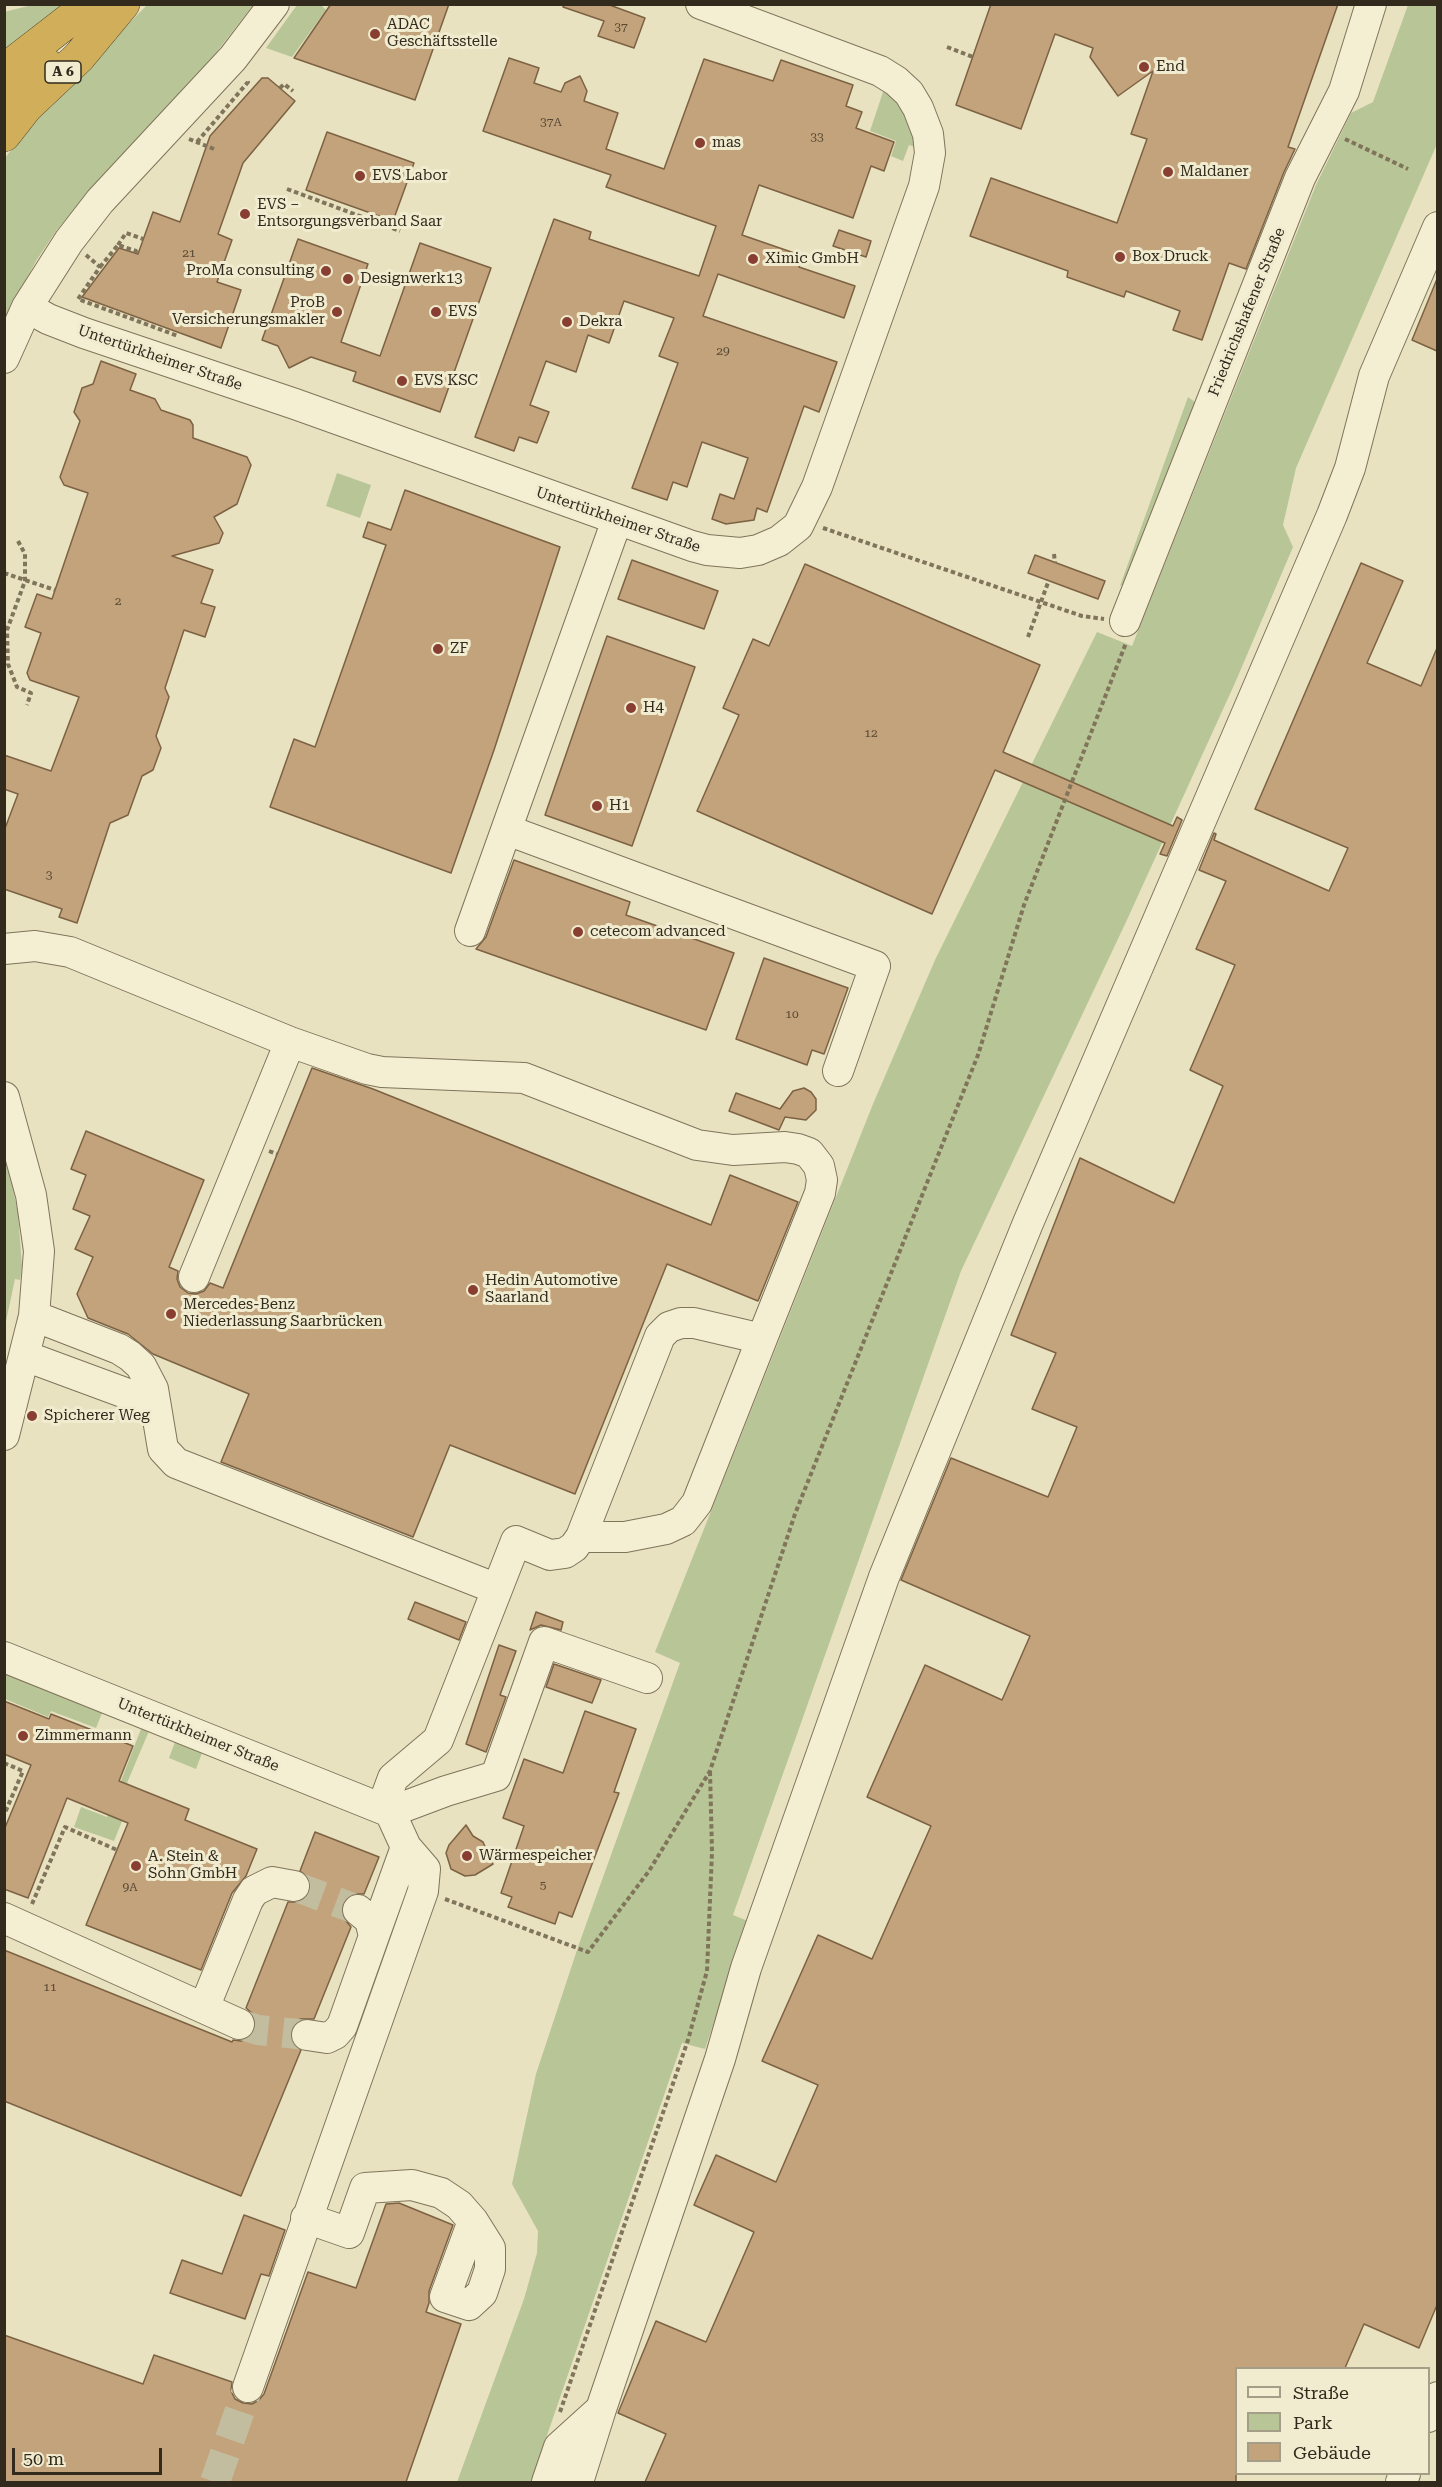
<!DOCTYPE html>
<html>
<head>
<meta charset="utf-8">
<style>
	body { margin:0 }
	#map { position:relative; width:1442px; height:2487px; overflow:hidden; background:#e8e2c1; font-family:"Roboto Serif",serif }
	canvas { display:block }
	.frame { position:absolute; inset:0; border:6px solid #312a1d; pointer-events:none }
	.legend { position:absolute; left:1235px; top:2367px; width:195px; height:108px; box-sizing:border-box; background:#f1ecd0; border:2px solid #a49e88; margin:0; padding:8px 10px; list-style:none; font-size:18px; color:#312a1d }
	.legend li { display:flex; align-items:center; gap:12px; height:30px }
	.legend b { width:30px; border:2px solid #a49e88 }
	.scale { position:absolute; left:12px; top:2448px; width:150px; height:27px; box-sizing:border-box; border:3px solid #312a1d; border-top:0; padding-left:8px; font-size:18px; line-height:21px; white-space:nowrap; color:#312a1d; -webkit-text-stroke:4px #f1ecd0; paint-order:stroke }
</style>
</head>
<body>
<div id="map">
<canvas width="1442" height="2487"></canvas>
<div class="frame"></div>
<ul class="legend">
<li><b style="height:8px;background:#f4efd3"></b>Straße</li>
<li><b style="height:16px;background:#b8c597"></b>Park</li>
<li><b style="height:16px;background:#c3a37b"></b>Gebäude</li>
</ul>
<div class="scale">50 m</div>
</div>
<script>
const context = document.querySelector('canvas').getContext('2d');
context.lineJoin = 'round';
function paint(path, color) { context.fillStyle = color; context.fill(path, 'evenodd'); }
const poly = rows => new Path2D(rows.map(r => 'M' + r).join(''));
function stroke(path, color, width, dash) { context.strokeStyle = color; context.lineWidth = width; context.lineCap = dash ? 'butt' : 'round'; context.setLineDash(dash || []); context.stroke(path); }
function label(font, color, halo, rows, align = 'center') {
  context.font = font + ' "Roboto Serif",serif'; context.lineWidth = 6; context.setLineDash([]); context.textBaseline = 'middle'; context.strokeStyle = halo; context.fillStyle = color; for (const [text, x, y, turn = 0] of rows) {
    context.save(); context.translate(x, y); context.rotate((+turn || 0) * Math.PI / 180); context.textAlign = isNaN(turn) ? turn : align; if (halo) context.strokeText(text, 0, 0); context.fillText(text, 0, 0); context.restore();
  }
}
paint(poly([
	[32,5,63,5,5,52,4,12],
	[147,5,253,5,215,54,88,192,56,231,36,261,5,319,5,158,36,117],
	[297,5,321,5,326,10,292,57,266,48],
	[1408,5,1437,5,1437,144,1296,468,1283,525,1293,547,1235,683,1126,922,961,1271,733,1915,748,1921,705,2049,682,2043,531,2482,457,2482,524,2299,537,2253,538,2231,512,2184,536,2074,579,1944,680,1663,655,1652,873,1104,935,960,1097,632,1132,646,1316,185,1351,113,1373,102],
	[884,89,901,102,920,149,909,145,903,161,891,156,896,141,870,131],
	[1188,397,1199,405,1130,580,1120,586],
	[337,473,371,485,360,518,326,506],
	[5,1150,18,1213,22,1267,20,1280,15,1279,5,1326],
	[4,1673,102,1713,96,1728,51,1711,48,1717,5,1699],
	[141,1729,149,1731,127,1783,136,1787,114,1841,74,1827,81,1807,107,1817],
	[175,1742,202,1753,196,1769,169,1758]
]), '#b8c597');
const building = poly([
	[331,4,449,4,415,100,294,58,331,4],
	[564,4,607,4,645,18,634,48,598,36,604,21,563,7,564,4],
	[991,4,1338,4,1288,147,1295,149,1284,172,1246,269,1229,263,1202,340,1173,330,1180,311,1126,291,1124,297,1067,277,1068,271,970,236,991,178,1117,223,1147,139,1131,134,1153,71,1118,96,1090,57,1093,48,1055,34,1021,129,956,105,991,4],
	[509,58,539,68,534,83,561,92,565,83,580,76,587,91,584,101,618,113,606,149,664,169,704,59,773,81,781,60,853,85,846,106,862,112,856,128,894,142,884,171,871,166,853,218,759,185,742,235,803,256,799,267,855,286,844,318,718,274,703,316,837,362,819,412,804,406,767,512,757,508,754,520,726,524,712,519,720,494,734,499,748,458,702,442,687,487,673,482,667,500,632,488,678,363,659,356,674,318,624,301,609,343,588,335,576,372,546,361,530,405,549,412,537,443,519,437,514,451,475,437,554,219,591,232,589,239,699,276,716,226,606,187,611,175,483,131,509,58],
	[262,78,268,78,295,101,243,163,218,234,232,240,217,282,241,290,221,348,82,297,119,248,138,254,153,212,180,222,210,136,262,78],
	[327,132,414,163,393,221,306,190,327,132],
	[839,230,871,241,866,257,833,246,839,230],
	[298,239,368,264,341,342,380,356,420,243,491,268,440,412,353,381,356,372,311,357,289,368,278,346,262,340,298,239],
	[1437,279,1437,351,1412,340,1437,279],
	[101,361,136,374,130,390,155,399,161,410,190,420,193,425,193,438,247,457,251,465,237,504,214,517,223,533,219,543,172,556,213,570,201,603,215,607,205,637,184,630,165,688,169,697,156,736,161,748,153,770,142,776,128,815,110,823,77,923,59,917,62,909,4,889,4,831,18,794,4,789,4,755,51,771,79,697,30,680,27,673,41,633,25,627,37,594,52,599,88,493,64,485,60,477,80,421,74,412,82,388,93,384,101,361],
	[405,490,560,547,494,750,451,873,270,807,294,739,315,747,386,545,363,537,368,522,391,530,405,490],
	[1035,555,1105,581,1098,599,1028,573,1035,555],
	[632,560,718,591,704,629,618,599,632,560],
	[1361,563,1403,581,1367,663,1421,686,1437,648,1437,2305,1419,2348,1364,2324,1345,2368,1236,2368,1236,2482,645,2482,666,2434,618,2413,656,2321,706,2342,754,2232,694,2205,716,2155,776,2182,818,2085,762,2061,818,1935,872,1959,931,1826,867,1797,925,1665,1002,1700,1030,1636,901,1580,951,1458,1048,1497,1077,1427,1032,1409,1056,1353,1011,1335,1080,1158,1174,1203,1223,1086,1190,1070,1235,965,1196,949,1226,881,1199,870,1214,833,1216,834,1214,840,1329,891,1348,848,1255,809,1361,563],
	[805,564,1040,665,1003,752,1173,826,1177,817,1182,820,1167,856,1160,854,1165,843,995,770,932,914,697,811,739,715,723,708,753,639,769,646,805,564],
	[607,636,695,667,632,846,545,815,607,636],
	[514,860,630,902,626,915,734,953,706,1030,476,949,486,937,514,860],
	[764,958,848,988,824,1054,812,1050,807,1065,736,1039,764,958],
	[312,1068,373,1089,711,1225,730,1175,798,1202,758,1301,667,1264,575,1494,450,1445,413,1537,221,1462,249,1394,153,1354,128,1334,88,1318,77,1294,93,1257,75,1249,90,1216,73,1209,86,1175,71,1169,86,1131,204,1180,169,1267,178,1271,177,1279,180,1287,188,1293,196,1294,204,1291,210,1283,223,1288,312,1068],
	[804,1088,811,1092,816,1099,816,1110,806,1120,785,1117,779,1130,729,1111,736,1093,780,1109,793,1091,804,1088],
	[415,1602,466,1622,459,1640,408,1619,415,1602],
	[536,1612,563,1622,561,1630,541,1625,530,1630,536,1612],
	[499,1645,516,1651,500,1695,506,1697,486,1752,466,1744,499,1645],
	[554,1664,601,1680,592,1703,546,1687,554,1664],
	[4,1701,49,1719,51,1714,133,1746,119,1781,189,1809,185,1820,257,1849,246,1876,232,1893,201,1970,86,1925,128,1823,67,1798,28,1898,4,1889,4,1830,31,1765,4,1754,4,1701],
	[585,1711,636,1729,614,1792,619,1793,572,1917,559,1912,555,1924,508,1907,512,1897,501,1893,524,1826,503,1818,524,1759,563,1773,585,1711],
	[466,1825,473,1836,483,1842,493,1864,475,1875,465,1876,451,1869,446,1853,449,1845,466,1825],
	[315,1832,379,1857,364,1894,352,1894,344,1899,341,1906,342,1916,351,1927,314,2019,300,2019,294,2024,290,2032,291,2042,301,2050,241,2196,4,2101,4,1950,232,2042,233,2040,241,2041,249,2038,255,2031,256,2022,253,2014,246,2008,288,1902,300,1902,307,1898,311,1890,310,1880,300,1871,315,1832],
	[399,2203,453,2225,429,2291,429,2303,426,2312,461,2324,406,2482,4,2482,4,2335,143,2384,154,2355,232,2382,231,2391,235,2399,243,2403,252,2404,259,2400,264,2394,308,2272,356,2288,386,2204,399,2203],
	[244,2215,285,2230,269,2276,261,2274,245,2319,170,2293,182,2260,222,2274,244,2215]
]);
paint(building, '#c3a37b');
stroke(building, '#7c6243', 1.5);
stroke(poly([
	[294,1886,358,1910],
	[239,2024,258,2030,307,2035],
	[215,2482,248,2387]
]), '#c3bda0', 30, [30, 15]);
const minor = poly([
	[27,307,48,319,84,333,295,404,692,546,707,550,740,553,758,550,779,541,798,526,817,487,924,186,930,153,928,134,918,108,909,93,896,81,880,71,701,4],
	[4,358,27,307,69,241,100,201,233,58,274,4],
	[1125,621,1300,178,1344,91,1371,4],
	[507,830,875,966,838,1071],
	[470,931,617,520],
	[4,949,35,946,70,952,290,1042,367,1069,382,1072,524,1078,697,1145,733,1150,785,1147,798,1149,809,1153,819,1166,822,1180,820,1193,763,1336,754,1337,694,1323,681,1323,669,1327,660,1336,581,1537,574,1547,565,1553,550,1555,516,1541,438,1740,393,1778,382,1808],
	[4,1097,31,1195,39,1251,34,1316,4,1435],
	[194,1277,290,1042],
	[34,1316,119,1349,130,1356,141,1366,153,1389,163,1449,176,1463,497,1589],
	[25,1356,155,1404],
	[581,1537,625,1537,666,1529,683,1521,697,1503,763,1336],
	[4,1657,390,1812],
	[390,1812,446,1791,496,1776,544,1642,647,1678],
	[4,1918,239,2024],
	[374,1936,406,1847],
	[204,2008,248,1900,254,1891,272,1882,294,1886],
	[307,2035,327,2038,335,2034,342,2026,374,1936,370,1920,358,1910],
	[306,2218,349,2233,365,2188,412,2185,441,2193,459,2205,473,2221,490,2248,490,2269,482,2293,469,2305,445,2297,473,2221],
	[248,2387,423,1891,425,1869,406,1847,390,1812],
	[1428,2417,1438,2397],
	[547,2482,559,2447,601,2409],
	[578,2482,601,2409,720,2059,746,1968,884,1577,1028,1223,1332,515,1350,468,1374,376,1438,227],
	[1401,2482,1405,2474]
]);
const highway = poly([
	[6,69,90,4],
	[4,94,47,65],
	[4,135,26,107,79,57,123,4]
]);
stroke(minor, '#80745b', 32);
stroke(highway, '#4e422f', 34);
stroke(poly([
	[947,47,973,57],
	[280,88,284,84,293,91],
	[189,139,214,149],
	[1345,139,1408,169],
	[197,142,248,82,247,79],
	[287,189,400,231],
	[118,245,126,233,143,239],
	[86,255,100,267,78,299,178,336],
	[100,267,118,245,136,251,135,254],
	[823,528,1082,616,1104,619],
	[18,541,25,554,25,581,7,630,8,664,17,687,31,693,27,705],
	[1054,554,1055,563],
	[4,573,55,590],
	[1028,637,1049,580],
	[269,1151,277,1154],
	[4,1763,23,1771,4,1815],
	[445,1899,588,1952,649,1871,710,1771,795,1514,978,1055,1024,905,1126,643],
	[32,1904,65,1827,117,1850],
	[560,2412,688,2040,707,1971,712,1852,710,1771]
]), '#80745b', 4, [4.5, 3]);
stroke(minor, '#f4efd3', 30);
stroke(highway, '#d0ae5a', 33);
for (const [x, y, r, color] of [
	[375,34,6,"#883e31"],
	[1144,67,6,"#883e31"],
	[700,143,6,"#883e31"],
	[1168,172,6,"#883e31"],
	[360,176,6,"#883e31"],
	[245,214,6,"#883e31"],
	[1120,257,6,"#883e31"],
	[753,259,6,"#883e31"],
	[326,271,6,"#883e31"],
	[348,279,6,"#883e31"],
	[337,312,6,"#883e31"],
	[436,312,6,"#883e31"],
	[567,322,6,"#883e31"],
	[402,381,6,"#883e31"],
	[438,649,6,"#883e31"],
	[631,708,6,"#883e31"],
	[597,806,6,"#883e31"],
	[578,932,6,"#883e31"],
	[473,1290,6,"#883e31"],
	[171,1314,6,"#883e31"],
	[32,1416,6,"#883e31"],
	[23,1736,6,"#883e31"],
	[467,1856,6,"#883e31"],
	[136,1866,6,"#883e31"]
]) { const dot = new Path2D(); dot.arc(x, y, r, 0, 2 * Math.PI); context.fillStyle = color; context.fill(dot); stroke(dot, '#f1ecd0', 2); }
label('12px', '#564834', null, [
	["37",621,27],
	["37A",551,122],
	["33",817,137],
	["21",189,253],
	["29",723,351],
	["2",118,601],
	["12",871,733],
	["3",49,875],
	["10",792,1014],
	["5",543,1885],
	["9A",130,1887],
	["11",50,1987]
]);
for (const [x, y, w] of [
	[63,72,36]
]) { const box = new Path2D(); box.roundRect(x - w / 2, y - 11, w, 22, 4.5); context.fillStyle = '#f1ecd0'; context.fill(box); stroke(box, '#312a1d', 1.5); }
label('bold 14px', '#312a1d', null, [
	["A 6",63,72]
]);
label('15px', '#312a1d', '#f1ecd0', [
	["ADAC",387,25],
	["Geschäftsstelle",387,42],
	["End",1156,67],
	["mas",712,143],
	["Maldaner",1180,172],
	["EVS Labor",372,176],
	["EVS –",257,205],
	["Entsorgungsverband Saar",257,222],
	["Box Druck",1132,257],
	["Ximic GmbH",765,259],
	["ProMa consulting",314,271,"right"],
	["Designwerk13",360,279],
	["ProB",325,303,"right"],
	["Versicherungsmakler",325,320,"right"],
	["EVS",448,312],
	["Dekra",579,322],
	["EVS KSC",414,381],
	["ZF",450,649],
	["H4",643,708],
	["H1",609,806],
	["cetecom advanced",590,932],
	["Hedin Automotive",485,1281],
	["Saarland",485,1298],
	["Mercedes-Benz",183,1305],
	["Niederlassung Saarbrücken",183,1322],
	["Spicherer Weg",44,1416],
	["Zimmermann",35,1736],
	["Wärmespeicher",479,1856],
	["A. Stein &",148,1857],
	["Sohn GmbH",148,1874]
], 'left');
label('15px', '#312a1d', '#f1ecd0', [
	["Friedrichshafener Straße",1247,312,-68],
	["Untertürkheimer Straße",160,358,19],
	["Untertürkheimer Straße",618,520,19],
	["Untertürkheimer Straße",198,1735,22]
]);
</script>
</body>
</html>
